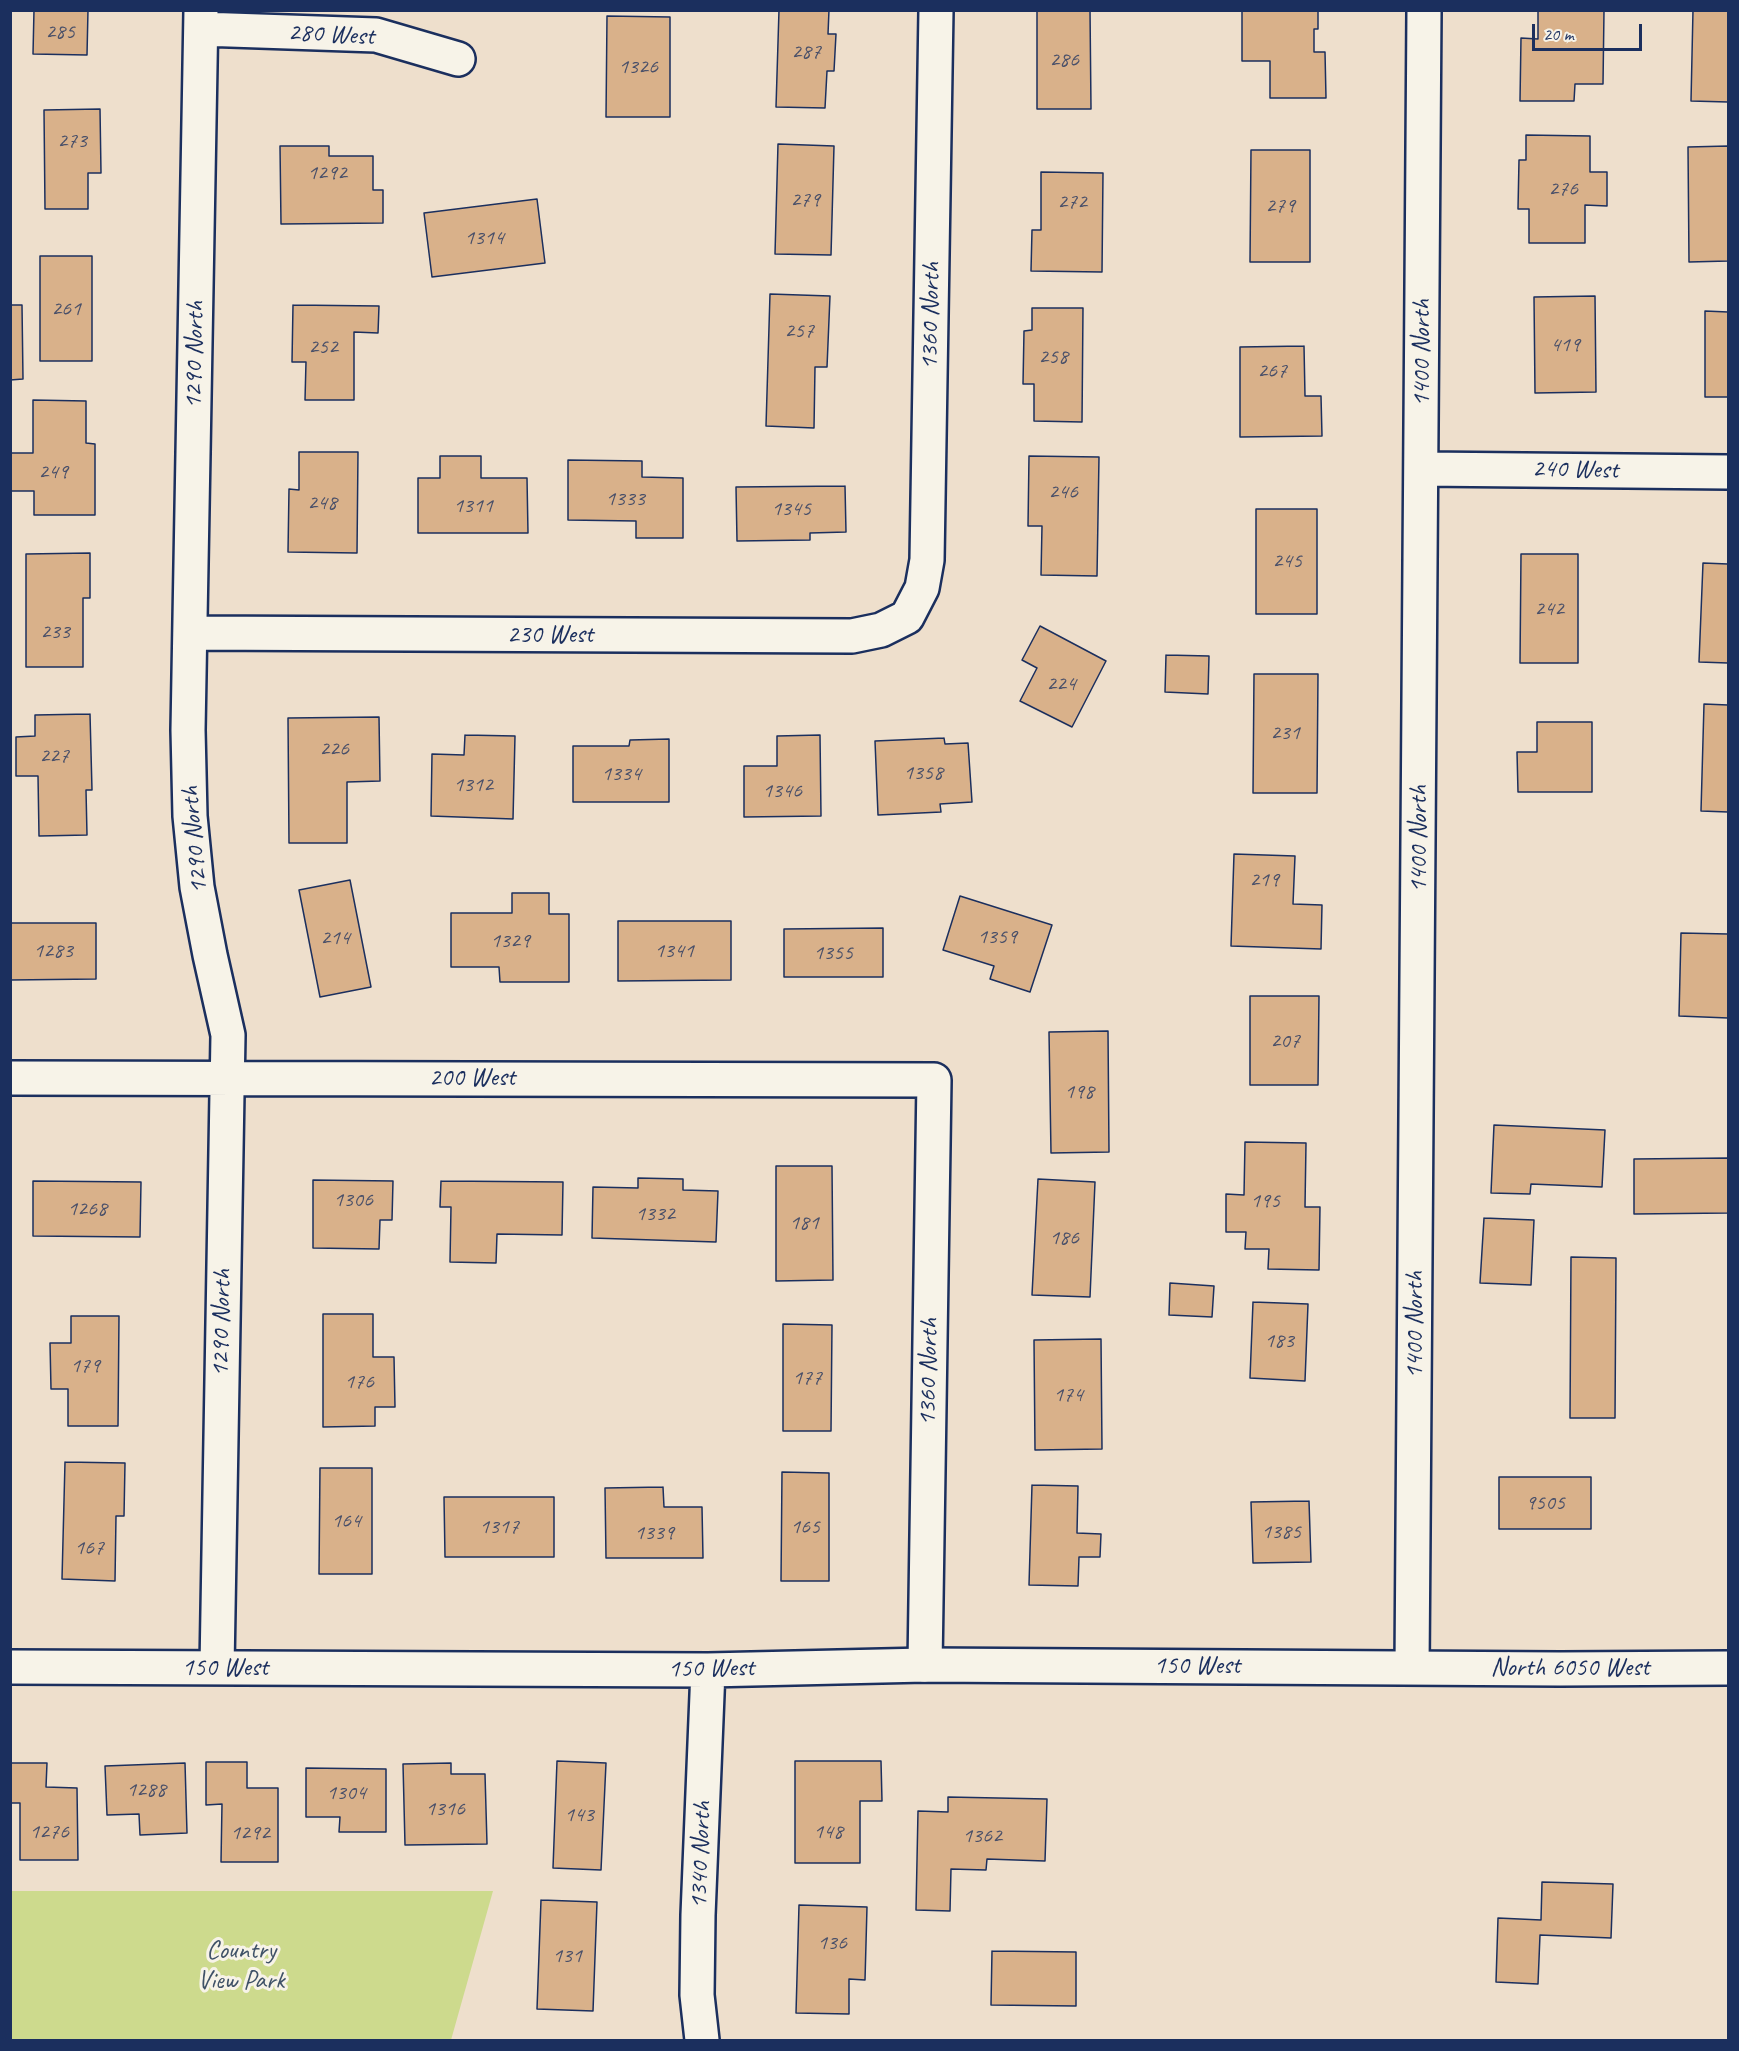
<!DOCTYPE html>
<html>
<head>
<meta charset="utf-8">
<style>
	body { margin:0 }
	#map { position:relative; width:1739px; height:2051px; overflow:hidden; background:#eedfcc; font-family:Caveat,sans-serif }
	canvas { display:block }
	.frame { position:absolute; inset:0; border:12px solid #1b2f5e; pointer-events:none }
	.scale { position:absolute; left:1532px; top:24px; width:110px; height:27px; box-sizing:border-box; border:3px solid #1b2f5e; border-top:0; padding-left:8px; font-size:18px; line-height:21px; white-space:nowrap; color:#1b2f5e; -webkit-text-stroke:4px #f7f3e8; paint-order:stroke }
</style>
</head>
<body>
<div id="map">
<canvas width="1739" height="2051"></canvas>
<div class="frame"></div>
<div class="scale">20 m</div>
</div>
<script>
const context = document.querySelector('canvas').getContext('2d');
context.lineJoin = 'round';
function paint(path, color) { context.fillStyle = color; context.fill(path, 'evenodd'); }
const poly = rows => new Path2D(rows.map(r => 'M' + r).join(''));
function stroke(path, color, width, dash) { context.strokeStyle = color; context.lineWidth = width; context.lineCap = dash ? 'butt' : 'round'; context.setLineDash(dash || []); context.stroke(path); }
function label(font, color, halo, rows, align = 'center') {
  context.font = font + ' Caveat,sans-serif'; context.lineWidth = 6; context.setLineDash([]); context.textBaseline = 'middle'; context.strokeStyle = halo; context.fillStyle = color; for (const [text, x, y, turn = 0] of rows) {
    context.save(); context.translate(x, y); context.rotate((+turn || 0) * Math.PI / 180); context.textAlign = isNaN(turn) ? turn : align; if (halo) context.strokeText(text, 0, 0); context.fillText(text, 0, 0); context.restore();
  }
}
paint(poly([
	[11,1891,493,1891,451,2040,11,2040]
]), '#cdda8d');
const building = poly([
	[34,10,88,10,87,55,33,54,34,10],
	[779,10,829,10,828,34,836,34,834,71,827,71,825,108,776,107,779,10],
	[1037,10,1090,10,1091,109,1037,109,1037,10],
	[1242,10,1318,10,1318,29,1314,29,1314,52,1325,52,1326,98,1270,98,1270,61,1242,61,1242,10],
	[1538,10,1604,11,1603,84,1575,84,1574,101,1520,101,1521,38,1538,39,1538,10],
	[1693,10,1728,10,1728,102,1691,101,1693,10],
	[607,16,670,17,670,117,606,117,607,16],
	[100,109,101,173,88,173,88,209,45,209,44,110,100,109],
	[1526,135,1590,136,1590,172,1607,172,1607,206,1585,205,1585,243,1529,243,1529,209,1518,209,1519,160,1526,160,1526,135],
	[778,144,834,146,831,255,775,254,778,144],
	[280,146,329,146,329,156,373,156,373,190,383,190,383,223,281,224,280,146],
	[1728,146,1728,261,1689,262,1688,147,1728,146],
	[1251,150,1310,150,1310,262,1250,262,1251,150],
	[1041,172,1103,173,1102,272,1031,271,1032,230,1041,230,1041,172],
	[537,199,545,263,432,277,424,213,537,199],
	[40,256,92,256,92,361,40,361,40,256],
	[770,294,830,296,827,367,815,367,814,428,766,426,770,294],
	[1595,296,1596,392,1535,393,1534,297,1595,296],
	[10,305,22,305,23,379,10,380,10,305],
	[293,305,379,306,378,333,354,332,354,400,305,400,306,362,292,362,293,305],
	[1032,308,1083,308,1082,422,1034,421,1034,384,1023,384,1024,331,1032,330,1032,308],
	[1705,311,1728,312,1728,397,1705,397,1705,311],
	[1304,346,1305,396,1321,396,1322,436,1240,437,1240,347,1304,346],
	[33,400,86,401,86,443,95,444,95,515,34,515,34,491,10,491,10,453,33,453,33,400],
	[299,452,358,452,357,553,288,552,289,489,299,490,299,452],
	[440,456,481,456,481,478,527,478,528,533,418,533,418,478,440,478,440,456],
	[1029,456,1099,457,1097,576,1041,575,1042,526,1028,526,1029,456],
	[568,460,642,461,642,477,683,478,683,538,636,538,636,521,568,520,568,460],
	[845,486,846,532,810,533,810,540,737,541,736,487,845,486],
	[1256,509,1317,509,1317,614,1256,614,1256,509],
	[90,553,90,598,83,598,83,667,26,667,26,554,90,553],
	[1521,554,1578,554,1578,663,1520,663,1521,554],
	[1703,563,1728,564,1728,663,1699,662,1703,563],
	[1040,626,1106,661,1072,727,1020,701,1037,668,1022,660,1040,626],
	[1166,655,1209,656,1208,694,1165,692,1166,655],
	[1254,674,1318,674,1317,793,1253,793,1254,674],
	[1704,704,1728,705,1728,812,1701,811,1704,704],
	[90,714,92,790,86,790,87,835,39,836,38,776,16,776,16,737,35,736,35,715,90,714],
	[379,717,380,781,347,782,347,843,289,843,288,718,379,717],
	[1537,722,1592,722,1592,792,1518,792,1517,752,1537,752,1537,722],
	[465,735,515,736,513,819,431,816,432,754,464,755,465,735],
	[820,735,821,816,744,817,744,766,777,766,777,736,820,735],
	[944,738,945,744,968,743,972,802,940,804,941,812,878,815,875,741,944,738],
	[669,739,669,802,573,802,573,746,629,746,630,740,669,739],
	[1234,854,1295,856,1293,904,1322,905,1321,949,1231,946,1234,854],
	[350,880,371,987,320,997,299,890,350,880],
	[512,893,549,893,549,914,569,914,569,982,500,982,499,967,451,967,451,913,512,913,512,893],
	[960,896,1052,925,1030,992,990,979,994,966,943,950,960,896],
	[618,921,731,921,731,980,618,981,618,921],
	[10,923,96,923,96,979,10,980,10,923],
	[883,928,883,977,784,977,784,929,883,928],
	[1681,933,1728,934,1728,1018,1679,1016,1681,933],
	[1250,996,1319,996,1318,1085,1250,1085,1250,996],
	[1108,1031,1109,1152,1051,1153,1049,1032,1108,1031],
	[1494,1125,1605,1130,1602,1187,1531,1184,1530,1194,1491,1193,1494,1125],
	[1245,1142,1306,1143,1305,1207,1320,1207,1319,1270,1268,1269,1269,1249,1245,1249,1246,1232,1226,1232,1226,1194,1244,1195,1245,1142],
	[1728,1158,1728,1213,1634,1214,1634,1159,1728,1158],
	[776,1166,832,1166,833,1280,776,1281,776,1166],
	[638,1178,683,1179,683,1190,718,1191,716,1242,592,1238,593,1187,638,1188,638,1178],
	[1038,1179,1095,1182,1090,1297,1032,1295,1038,1179],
	[313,1180,393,1181,392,1220,380,1220,379,1249,313,1248,313,1180],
	[33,1181,141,1182,140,1237,33,1236,33,1181],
	[441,1181,563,1182,562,1235,497,1234,496,1263,450,1262,451,1207,440,1207,441,1181],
	[1484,1218,1534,1220,1531,1285,1480,1283,1484,1218],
	[1571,1257,1616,1258,1615,1418,1570,1418,1571,1257],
	[1170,1283,1214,1286,1212,1317,1169,1315,1170,1283],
	[1253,1302,1308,1304,1305,1381,1250,1378,1253,1302],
	[323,1314,373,1314,373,1357,394,1357,395,1407,375,1407,375,1426,323,1427,323,1314],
	[71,1316,119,1316,118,1426,68,1426,68,1389,51,1389,50,1343,71,1343,71,1316],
	[783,1324,832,1325,831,1431,783,1431,783,1324],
	[1101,1339,1102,1449,1035,1450,1034,1340,1101,1339],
	[65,1462,125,1463,124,1516,116,1516,115,1581,62,1579,65,1462],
	[320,1468,372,1468,372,1574,319,1574,320,1468],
	[782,1472,829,1473,829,1581,781,1581,782,1472],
	[1499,1477,1591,1477,1591,1529,1499,1529,1499,1477],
	[1032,1485,1078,1486,1077,1533,1101,1534,1100,1557,1079,1557,1078,1586,1029,1585,1032,1485],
	[663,1487,664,1507,702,1507,703,1558,606,1558,605,1488,663,1487],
	[444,1497,554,1497,554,1557,445,1557,444,1497],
	[1309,1501,1311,1562,1253,1563,1251,1502,1309,1501],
	[557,1761,606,1763,601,1870,553,1868,557,1761],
	[795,1761,881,1761,882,1801,860,1801,860,1863,795,1863,795,1761],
	[206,1762,247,1762,247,1788,278,1788,278,1862,221,1862,222,1804,206,1805,206,1762],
	[10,1763,47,1763,46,1787,77,1788,78,1860,20,1860,20,1803,10,1803,10,1763],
	[185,1763,187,1833,140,1835,139,1814,107,1815,105,1766,185,1763],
	[451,1763,451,1774,485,1774,487,1844,405,1845,403,1764,451,1763],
	[306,1768,386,1769,386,1832,339,1832,340,1817,306,1817,306,1768],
	[948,1797,1047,1799,1045,1861,987,1859,986,1870,951,1869,950,1911,916,1910,918,1811,948,1812,948,1797],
	[1542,1882,1613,1884,1611,1938,1540,1935,1538,1984,1496,1982,1498,1918,1541,1920,1542,1882],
	[541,1900,597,1902,593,2011,537,2009,541,1900],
	[799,1905,867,1907,865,1980,849,1979,849,2014,796,2013,799,1905],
	[992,1951,1076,1952,1076,2006,991,2005,992,1951]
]);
paint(building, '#d9b18a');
stroke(building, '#1b2f5e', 1.5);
const minor = poly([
	[201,10,188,730,190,816,197,887,210,955,228,1035,217,1667],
	[201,29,376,35,458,59],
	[1422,469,1728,472],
	[190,633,852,636,881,630,907,617,922,588,927,560,936,10],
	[10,1078,934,1080,925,1665],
	[1412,1667,1424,10]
]);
const tertiary = poly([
	[10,1667,708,1670,925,1665,1560,1669,1728,1668],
	[702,2040,697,1995,698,1915,708,1670]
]);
stroke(minor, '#1b2f5e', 38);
stroke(tertiary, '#1b2f5e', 38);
stroke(minor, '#f7f3e8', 33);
stroke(tertiary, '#f7f3e8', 33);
label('22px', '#4a5069', null, [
	["285",60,32],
	["287",806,52],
	["286",1064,60],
	["1326",638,67],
	["273",72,141],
	["1292",327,173],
	["276",1563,189],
	["279",805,200],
	["272",1072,202],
	["279",1280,206],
	["1314",484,238],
	["261",66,309],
	["257",799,331],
	["419",1565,345],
	["252",323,347],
	["258",1053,357],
	["267",1272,371],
	["249",53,472],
	["246",1063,492],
	["1333",625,499],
	["248",322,503],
	["1311",473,506],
	["1345",791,509],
	["245",1287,561],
	["242",1549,609],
	["233",55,632],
	["224",1061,684],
	["231",1285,733],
	["226",334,749],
	["227",54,756],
	["1358",923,773],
	["1334",621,774],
	["1312",473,785],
	["1346",782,791],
	["219",1264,880],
	["1359",997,937],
	["214",335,938],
	["1329",510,941],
	["1283",53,951],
	["1341",674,951],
	["1355",833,953],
	["207",1285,1041],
	["198",1079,1092],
	["1306",353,1200],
	["195",1265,1201],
	["1268",87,1209],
	["1332",655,1214],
	["181",804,1223],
	["186",1064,1238],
	["183",1279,1341],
	["179",85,1366],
	["177",807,1378],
	["176",359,1382],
	["174",1068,1395],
	["9505",1545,1503],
	["164",346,1521],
	["1317",499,1527],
	["165",805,1527],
	["1385",1281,1532],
	["1339",654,1533],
	["167",89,1548],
	["1288",146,1790],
	["1304",346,1793],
	["1316",445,1809],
	["143",579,1815],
	["1276",49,1832],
	["148",828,1832],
	["1292",250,1833],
	["1362",982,1836],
	["136",832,1943],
	["131",567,1956]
]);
label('26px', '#1b2f5e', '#f7f3e8', [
	["280 West",331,35,3],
	["1360 North",931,316,-89],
	["1400 North",1422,353,-90],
	["1290 North",195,355,-89],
	["240 West",1575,470,1],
	["230 West",550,635],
	["1400 North",1419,839,-90],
	["1290 North",195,840,-95],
	["200 West",472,1078],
	["1290 North",222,1323,-89],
	["1400 North",1415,1325,-90],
	["1360 North",929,1372,-89],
	["150 West",1197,1666],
	["150 West",225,1668],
	["North 6050 West",1570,1668],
	["150 West",711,1669,-1],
	["1340 North",701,1855,-88]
]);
label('26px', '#3f5167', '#f7f3e8', [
	["Country",241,1951],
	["View Park",241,1981]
]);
</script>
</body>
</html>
